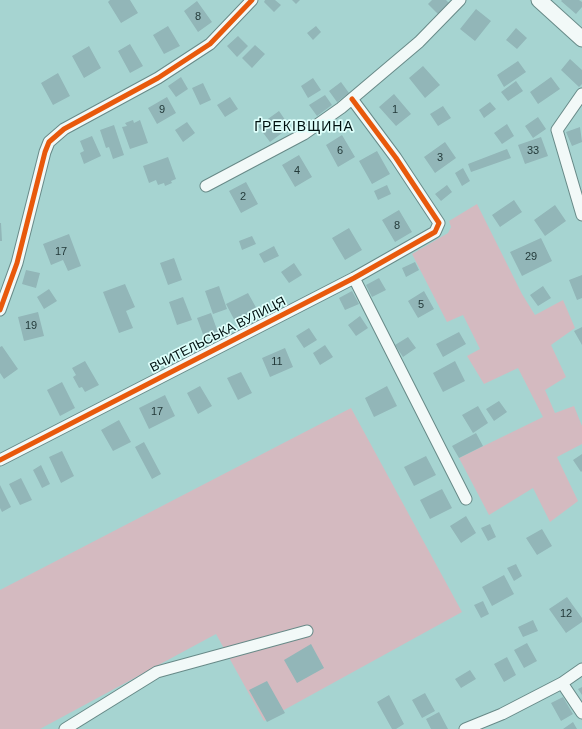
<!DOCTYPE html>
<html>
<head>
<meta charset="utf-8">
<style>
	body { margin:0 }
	canvas { display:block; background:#a6d4d1 }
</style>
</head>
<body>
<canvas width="582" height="729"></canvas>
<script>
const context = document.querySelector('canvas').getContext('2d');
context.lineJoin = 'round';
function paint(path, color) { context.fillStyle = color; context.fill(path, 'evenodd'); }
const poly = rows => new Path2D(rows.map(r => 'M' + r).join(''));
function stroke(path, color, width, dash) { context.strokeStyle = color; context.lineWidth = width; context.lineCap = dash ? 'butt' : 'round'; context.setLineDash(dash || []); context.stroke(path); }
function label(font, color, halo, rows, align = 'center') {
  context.font = font + ' Helvetica,sans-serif'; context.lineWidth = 3.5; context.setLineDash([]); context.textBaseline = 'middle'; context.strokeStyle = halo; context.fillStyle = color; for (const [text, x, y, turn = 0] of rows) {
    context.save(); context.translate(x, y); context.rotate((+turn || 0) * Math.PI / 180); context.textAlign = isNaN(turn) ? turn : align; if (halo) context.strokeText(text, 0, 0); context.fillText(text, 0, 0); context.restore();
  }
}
paint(poly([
	[477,204,522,294,535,315,563,300,575,328,551,345,566,377,545,390,555,413,574,406,582,426,582,444,557,457,578,501,550,522,533,488,489,515,459,458,543,417,518,368,484,384,467,356,480,349,463,315,447,322,412,254,448,233,451,227,449,221],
	[351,408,462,612,264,721,216,634,40,729,0,729,0,590]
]), '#d4bac0');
paint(poly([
	[110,0,130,0,138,13,121,23,108,2],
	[265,0,275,0,281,5,274,12,264,2],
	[292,0,300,0,296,4],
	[432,0,446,0,449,3,438,14,428,4],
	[562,0,579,0,582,2,582,7,576,14,561,1],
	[197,1,212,22,198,32,184,11],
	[476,9,491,21,475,41,460,29],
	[168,26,180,46,164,54,153,35],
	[316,26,321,32,313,40,307,33],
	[516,28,527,38,517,49,506,40],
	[238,36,248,46,237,57,227,46],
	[130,44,143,66,130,73,118,51],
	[255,45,265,54,252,68,242,58],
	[89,46,101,68,84,78,72,56],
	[570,59,582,70,582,84,579,87,561,70],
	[518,61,526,72,504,87,497,75],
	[423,66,440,85,425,98,409,78],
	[58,73,70,96,53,105,41,83],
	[181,77,188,89,176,97,168,86],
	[551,77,560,89,538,104,530,92],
	[313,78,321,90,308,98,301,86],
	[516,81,523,91,508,101,501,92],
	[341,82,349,93,337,102,329,91],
	[203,83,211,100,200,105,192,88],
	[394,94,411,114,396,126,379,107],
	[325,95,332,105,317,116,309,105],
	[167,97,176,113,157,124,148,108],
	[230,97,238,109,225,117,217,105],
	[490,102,496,109,484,118,479,110],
	[443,106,451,118,438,126,430,114],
	[279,111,290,127,270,142,258,126],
	[538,117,546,129,533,138,525,126],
	[133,120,134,123,140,120,148,143,130,149,122,127,127,126,125,123],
	[187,122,195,133,183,142,175,130],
	[507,124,514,136,502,144,494,133],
	[114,125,124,155,113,159,109,147,106,148,100,130],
	[580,127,582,142,572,146,566,132],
	[342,135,355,157,338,167,326,145],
	[92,136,101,156,84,164,80,153,84,151,80,141],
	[541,137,548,156,525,164,518,145],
	[445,142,456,158,435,173,424,157],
	[507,149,511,158,471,172,468,164],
	[377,151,390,174,372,184,359,161],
	[299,155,312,177,295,187,282,165],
	[168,157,176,179,171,181,172,183,165,186,164,183,158,185,156,180,149,183,143,166],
	[463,168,470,181,462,186,455,173],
	[246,182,258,204,241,213,229,191],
	[387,185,391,194,378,200,374,191],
	[447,185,452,192,441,201,435,194],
	[514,200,522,212,500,227,492,215],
	[555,205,566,221,545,236,534,220],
	[399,210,412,232,395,242,382,220],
	[0,223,1,223,2,241,0,241],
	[349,228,362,250,345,260,332,238],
	[69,234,81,266,68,271,63,260,51,265,43,244],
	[252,236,256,244,242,250,239,241],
	[541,238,552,261,522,276,510,252],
	[274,246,279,256,264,263,259,254],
	[174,258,182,280,168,285,160,263],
	[415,262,419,270,406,277,402,268],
	[294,263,302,275,289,283,281,272],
	[26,270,40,273,36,288,22,284],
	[582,275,582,298,577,300,569,280],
	[379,278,386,290,372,297,366,285],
	[125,284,135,307,126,311,133,328,119,333,103,292],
	[219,286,227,309,213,314,205,291],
	[543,286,551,298,538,306,530,295],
	[49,289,57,301,44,309,37,297],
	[352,291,359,304,345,310,339,298],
	[424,291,434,309,418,318,408,301],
	[248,293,258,311,236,323,226,304],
	[183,297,192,320,177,325,169,302],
	[38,312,44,336,24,341,18,317],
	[211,313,219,335,204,337,197,318],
	[360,316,368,328,356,336,348,325],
	[582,327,582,345,574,331],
	[309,328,317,340,304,348,296,336],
	[459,332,466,344,443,357,436,344],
	[408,337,416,348,403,357,395,345],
	[325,345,333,357,320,365,313,353],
	[2,346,18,369,4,379,0,373,0,347],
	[285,348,293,367,270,377,262,358],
	[85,361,99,385,85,392,82,387,79,388,73,377,76,375,72,368],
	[455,361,465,381,443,392,433,373],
	[241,372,252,393,238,400,227,378],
	[62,382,75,408,60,416,47,390],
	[200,386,212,406,198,414,187,393],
	[387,386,397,406,374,417,365,398],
	[165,395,175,416,149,429,139,408],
	[499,401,507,412,494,421,486,409],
	[478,406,488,423,473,433,462,415],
	[119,420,131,442,113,451,101,430],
	[476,433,483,446,459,458,452,446],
	[144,442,161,474,152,479,135,447],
	[62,451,74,476,61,483,49,457],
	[582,454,582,471,581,472,573,460],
	[426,456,436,475,414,486,404,467],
	[41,465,50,484,42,488,33,470],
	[21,478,32,500,20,505,9,484],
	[0,485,11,507,2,512,0,508],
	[442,489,452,508,430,519,420,500],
	[466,516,476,533,461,543,450,526],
	[490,524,496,537,488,541,481,528],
	[542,529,552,546,537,555,526,538],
	[516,564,522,576,514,581,507,568],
	[504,575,514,594,492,606,482,587],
	[567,597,582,618,582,622,566,633,549,609],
	[483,601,489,614,481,618,474,605],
	[533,620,538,631,523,637,518,627],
	[527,643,537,661,524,668,514,650],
	[311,644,324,668,297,683,284,660],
	[507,657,516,675,504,682,494,664],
	[470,670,476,679,461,688,455,679],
	[267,681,285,713,267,722,249,690],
	[582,687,582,695,578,689],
	[425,693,435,711,422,718,412,700],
	[389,695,404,724,396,729,392,729,377,702],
	[563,697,573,714,561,721,551,703],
	[439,712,448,729,431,729,426,719],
	[573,722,577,729,563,729]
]), '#92b6b8');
const street = poly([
	[582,94,557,130,582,215],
	[206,186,304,134,341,108,419,42,460,0],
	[354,278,466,499],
	[0,310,17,263,45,152,49,142,64,129,158,78,210,44,252,0],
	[0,460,354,278,435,232,439,223,396,158,352,99],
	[562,683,582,713],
	[65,729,157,672,307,631],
	[465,729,502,714,562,683,582,669]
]);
const secondary = poly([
	[539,0,582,39]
]);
stroke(street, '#688a88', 13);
stroke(secondary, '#688a88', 17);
stroke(street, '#f2f9f8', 11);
stroke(secondary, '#f2f9f8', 15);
stroke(poly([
	[0,310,17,263,45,152,49,142,64,129,158,78,210,44,252,0],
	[0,460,354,278,435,232,439,223,396,158,352,99]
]), '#e8590c', 5);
label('11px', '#243a3a', null, [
	["8",198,17],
	["9",162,110],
	["1",395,110],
	["6",340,151],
	["33",533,151],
	["3",440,158],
	["4",297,171],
	["2",243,197],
	["8",397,226],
	["17",61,252],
	["29",531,257],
	["5",421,305],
	["19",31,326],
	["11",277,362],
	["17",157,412],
	["12",566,614]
]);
label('13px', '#001110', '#defffb', [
	["ВЧИТЕЛЬСЬКА ВУЛИЦЯ",218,335,-27]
]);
context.letterSpacing = '1px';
label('14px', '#001110', '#defffb', [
	["ҐРЕКІВЩИНА",304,127]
]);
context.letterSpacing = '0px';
</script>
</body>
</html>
